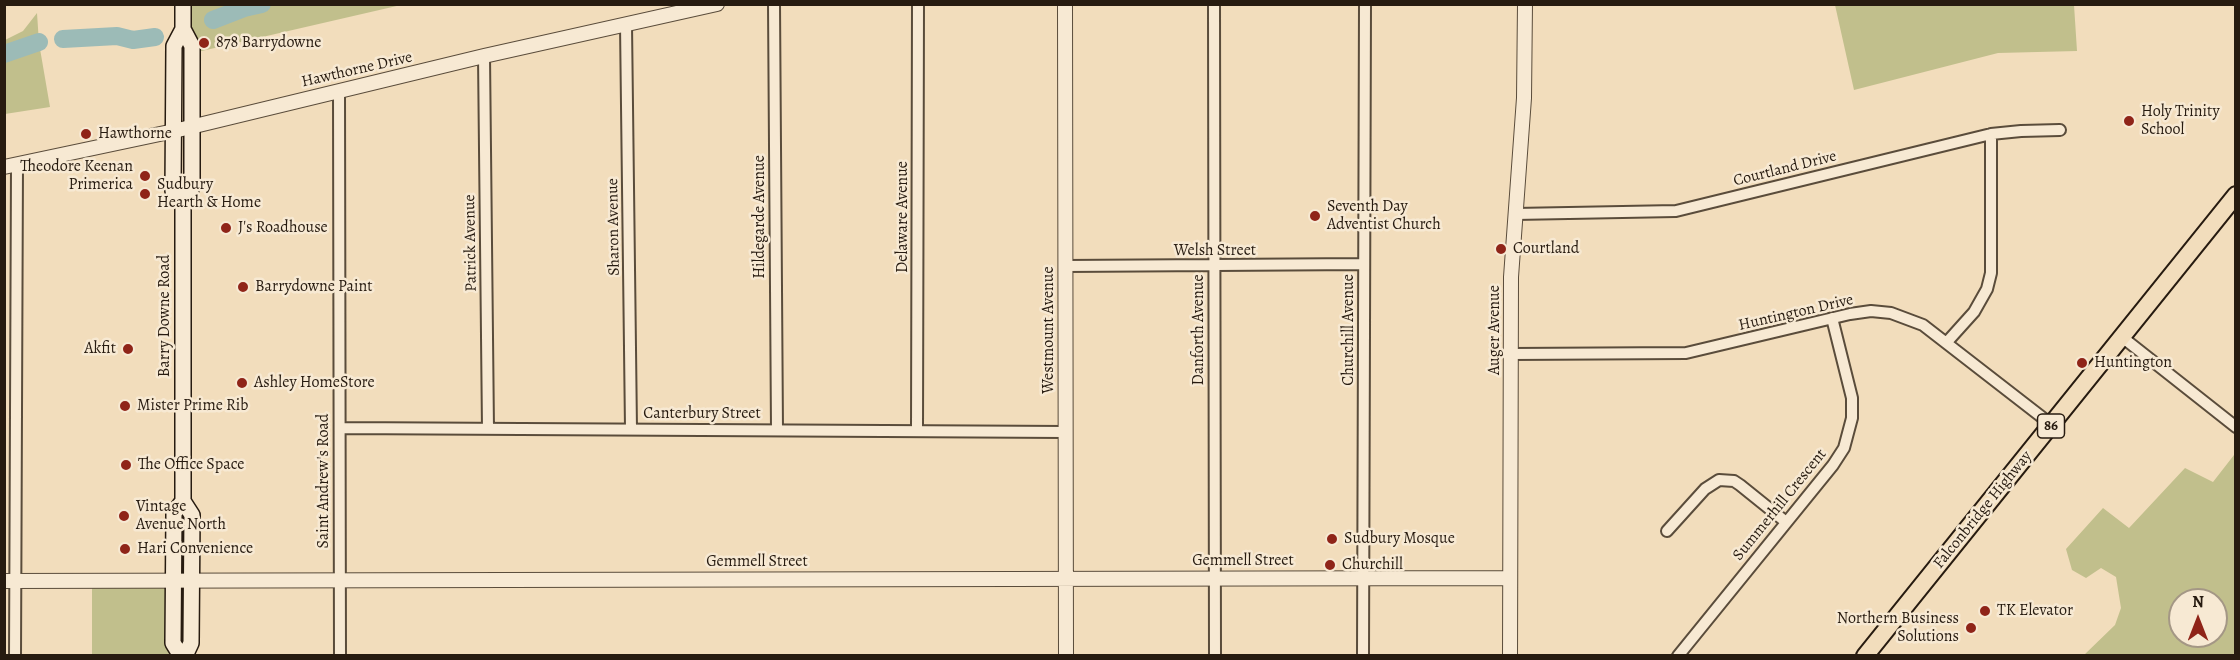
<!DOCTYPE html>
<html>
<head>
<meta charset="utf-8">
<style>
	body { margin:0 }
	#map { position:relative; width:2240px; height:660px; overflow:hidden; background:#f2ddbc; font-family:Alegreya,serif }
	canvas { display:block }
	.frame { position:absolute; inset:0; border:6px solid #271b10; pointer-events:none }
	.north { position:absolute; left:2168px; top:588px; width:60px; height:60px; box-sizing:border-box; background:#f7e9d3; border:2px solid #a49785; border-radius:50%; rotate:0deg; font-size:16px; font-weight:700; line-height:24px; text-align:center; color:#271b10 }
	.north::after { content:''; display:block; margin:auto; width:21px; height:27px; background:#8f2418; clip-path:polygon(50% 0,100% 100%,50% 72%,0 100%) }
</style>
</head>
<body>
<div id="map">
<canvas width="2240" height="660"></canvas>
<div class="frame"></div>
<div class="north">N</div>
</div>
<script>
const context = document.querySelector('canvas').getContext('2d');
context.lineJoin = 'round';
function paint(path, color) { context.fillStyle = color; context.fill(path, 'evenodd'); }
const poly = rows => new Path2D(rows.map(r => 'M' + r).join(''));
function stroke(path, color, width, dash) { context.strokeStyle = color; context.lineWidth = width; context.lineCap = dash ? 'butt' : 'round'; context.setLineDash(dash || []); context.stroke(path); }
function label(font, color, halo, rows, align = 'center') {
  context.font = font + ' Alegreya,serif'; context.lineWidth = 5; context.setLineDash([]); context.textBaseline = 'middle'; context.strokeStyle = halo; context.fillStyle = color; for (const [text, x, y, turn = 0] of rows) {
    context.save(); context.translate(x, y); context.rotate((+turn || 0) * Math.PI / 180); context.textAlign = isNaN(turn) ? turn : align; if (halo) context.strokeText(text, 0, 0); context.fillText(text, 0, 0); context.restore();
  }
}
paint(poly([
	[182,5,401,5,193,53],
	[1835,5,2074,5,2077,51,1998,53,1854,90],
	[37,13,39,43,50,107,5,114,5,40,23,31],
	[2234,455,2236,468,2236,649,2233,655,2084,655,2115,625,2121,608,2116,577,2101,568,2086,578,2072,570,2066,549,2103,508,2129,528,2185,468,2213,482],
	[2180,600,2216,600,2216,636,2180,636],
	[92,581,172,582,180,655,92,656]
]), '#c1bf8c');
stroke(poly([
	[213,20,244,8,262,4],
	[63,39,117,36,133,40,155,37],
	[4,54,39,42]
]), '#9cbbb7', 18);
const minor = poly([
	[774,4,777,430],
	[1214,4,1215,656],
	[626,25,631,429],
	[484,56,488,429],
	[339,91,340,656],
	[1515,214,1676,211,1991,134,2021,131,2060,130],
	[1065,266,1364,264],
	[2122,337,2236,427],
	[1947,342,1974,312,1987,289,1991,273,1991,134],
	[1511,354,1686,353,1850,314,1871,311,1891,313,1923,325,2052,425],
	[340,428,1065,432],
	[917,430,918,4],
	[1667,531,1705,489,1719,480,1734,481,1740,485,1786,522],
	[15,656,17,165],
	[1363,656,1365,4],
	[1678,656,1833,465,1844,448,1852,418,1852,398,1832,318]
]);
const tertiary = poly([
	[1065,4,1066,656],
	[4,167,174,131,484,56,717,4],
	[4,581,1510,578],
	[1510,656,1511,277,1524,98,1525,4]
]);
const secondary = poly([
	[183,4,183,29,174,46,173,191,183,203],
	[183,29,192,46,192,187,183,203,183,501,192,515,191,643,185,656],
	[181,656,173,643,174,513,183,501]
]);
const primary = poly([
	[1865,656,2236,195]
]);
stroke(minor, '#5a4c3b', 14);
stroke(tertiary, '#5a4c3b', 16);
stroke(secondary, '#271b10', 18);
stroke(primary, '#271b10', 20);
stroke(minor, '#f7e9d3', 10);
stroke(tertiary, '#f7e9d3', 14);
stroke(secondary, '#f7e9d3', 15);
stroke(primary, '#f2ddbc', 16);
for (const [x, y, r, color] of [
	[204,43,6,"#8f2418"],
	[2129,121,6,"#8f2418"],
	[86,134,6,"#8f2418"],
	[145,176,6,"#8f2418"],
	[145,194,6,"#8f2418"],
	[1315,216,6,"#8f2418"],
	[226,228,6,"#8f2418"],
	[1501,249,6,"#8f2418"],
	[243,287,6,"#8f2418"],
	[128,349,6,"#8f2418"],
	[2082,363,6,"#8f2418"],
	[242,383,6,"#8f2418"],
	[125,406,6,"#8f2418"],
	[126,465,6,"#8f2418"],
	[124,516,6,"#8f2418"],
	[1332,539,6,"#8f2418"],
	[125,549,6,"#8f2418"],
	[1330,565,6,"#8f2418"],
	[1985,611,6,"#8f2418"],
	[1971,628,6,"#8f2418"]
]) { const dot = new Path2D(); dot.arc(x, y, r, 0, 2 * Math.PI); context.fillStyle = color; context.fill(dot); stroke(dot, '#f7e9d3', 2); }
for (const [x, y, w] of [
	[2051,426,27]
]) { const box = new Path2D(); box.roundRect(x - w / 2, y - 12, w, 24, 4.5); context.fillStyle = '#f7e9d3'; context.fill(box); stroke(box, '#271b10', 1.5); }
label('bold 15px', '#271b10', null, [
	["86",2051,426]
]);
label('16px', '#271b10', '#f7e9d3', [
	["878 Barrydowne",216,43],
	["Holy Trinity",2141,112],
	["School",2141,130],
	["Hawthorne",98,134],
	["Theodore Keenan",133,167,"right"],
	["Primerica",133,185,"right"],
	["Sudbury",157,185],
	["Hearth & Home",157,203],
	["Seventh Day",1327,207],
	["Adventist Church",1327,225],
	["J's Roadhouse",238,228],
	["Courtland",1513,249],
	["Barrydowne Paint",255,287],
	["Akfit",116,349,"right"],
	["Huntington",2094,363],
	["Ashley HomeStore",254,383],
	["Mister Prime Rib",137,406],
	["The Office Space",138,465],
	["Vintage",136,507],
	["Avenue North",136,525],
	["Sudbury Mosque",1344,539],
	["Hari Convenience",137,549],
	["Churchill",1342,565],
	["TK Elevator",1997,611],
	["Northern Business",1959,619,"right"],
	["Solutions",1959,637,"right"]
], 'left');
label('16px', '#271b10', '#f7e9d3', [
	["Hawthorne Drive",357,70,-13],
	["Courtland Drive",1785,169,-14],
	["Hildegarde Avenue",760,217,-90],
	["Delaware Avenue",903,217,-90],
	["Sharon Avenue",614,227,-91],
	["Patrick Avenue",471,243,-91],
	["Welsh Street",1215,251],
	["Huntington Drive",1796,313,-13],
	["Barry Downe Road",165,316,-90],
	["Westmount Avenue",1049,330,-90],
	["Danforth Avenue",1199,330,-90],
	["Churchill Avenue",1349,330,-90],
	["Auger Avenue",1495,330,-90],
	["Canterbury Street",702,414],
	["Saint Andrew's Road",324,481,-90],
	["Summerhill Crescent",1780,505,-51],
	["Falconbridge Highway",1983,510,-51],
	["Gemmell Street",1243,561],
	["Gemmell Street",757,562]
]);
</script>
</body>
</html>
